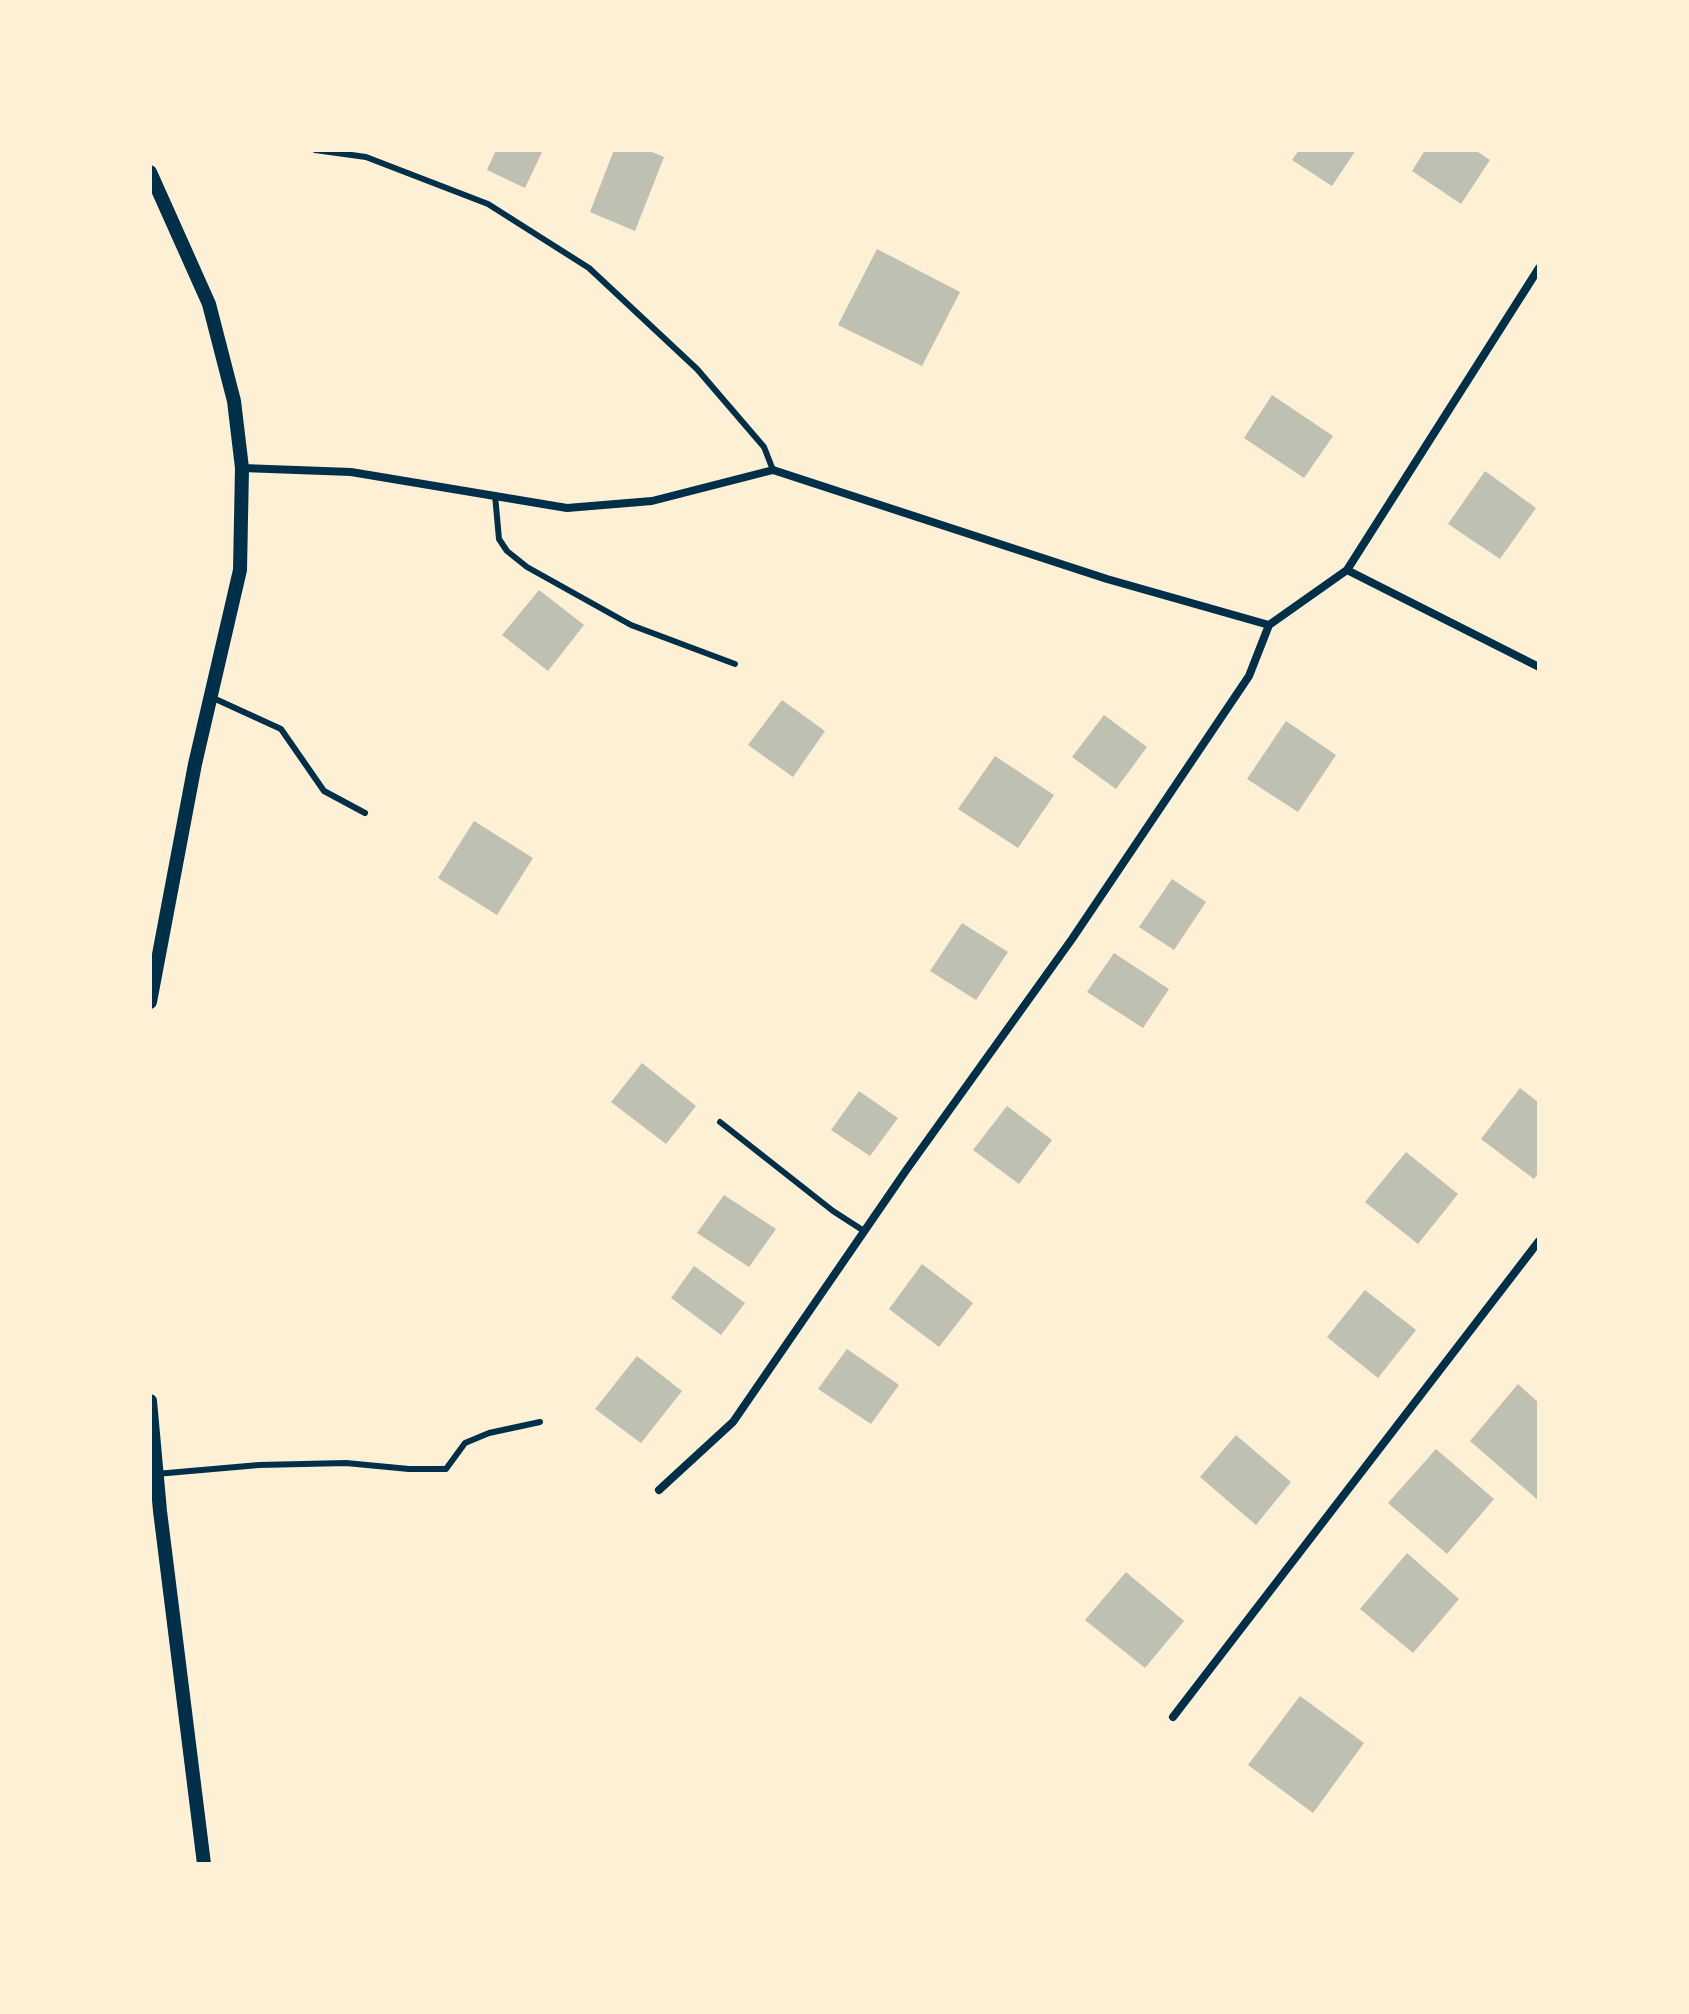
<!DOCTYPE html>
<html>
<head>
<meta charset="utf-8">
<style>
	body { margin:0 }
	#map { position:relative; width:1689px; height:2014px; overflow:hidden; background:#fdf0d5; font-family:Roboto,sans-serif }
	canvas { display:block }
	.frame { position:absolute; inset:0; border:152px solid #fdf0d5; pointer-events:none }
</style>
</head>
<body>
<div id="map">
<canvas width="1689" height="2014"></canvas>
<div class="frame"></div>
</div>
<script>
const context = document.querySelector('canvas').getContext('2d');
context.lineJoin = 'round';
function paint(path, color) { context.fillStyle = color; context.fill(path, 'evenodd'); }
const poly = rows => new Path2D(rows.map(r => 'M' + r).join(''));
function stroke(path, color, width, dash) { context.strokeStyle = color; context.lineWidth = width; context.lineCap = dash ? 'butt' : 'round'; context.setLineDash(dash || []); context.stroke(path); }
paint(poly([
	[496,150,543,150,525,188,487,170],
	[614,150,647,150,664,157,635,231,590,212],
	[1299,150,1356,150,1332,186,1292,160],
	[1425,150,1475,150,1490,160,1461,204,1412,171],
	[877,249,960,292,922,366,838,325],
	[1272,395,1333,436,1304,478,1244,438],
	[1485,471,1536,508,1500,559,1448,524],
	[539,590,584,625,548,671,502,635],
	[782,700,825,731,793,777,748,745],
	[1104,715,1147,747,1116,789,1072,757],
	[1286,721,1336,755,1298,812,1247,779],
	[995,756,1054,795,1018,848,958,809],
	[474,821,533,858,497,915,438,878],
	[1172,879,1206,902,1174,950,1139,927],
	[962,923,1008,952,976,1000,930,971],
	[1114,953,1169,989,1143,1028,1087,992],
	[642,1063,696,1106,666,1144,611,1102],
	[1520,1088,1539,1103,1539,1172,1534,1179,1481,1139],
	[859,1091,898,1118,870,1156,831,1130],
	[1007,1106,1052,1140,1019,1184,973,1150],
	[1406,1152,1458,1194,1418,1244,1365,1202],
	[724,1195,776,1229,749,1267,697,1233],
	[922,1264,973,1303,939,1347,889,1309],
	[694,1266,745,1303,721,1335,671,1298],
	[1365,1290,1416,1330,1378,1378,1327,1337],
	[847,1349,899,1385,871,1424,818,1389],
	[637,1356,682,1391,641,1443,595,1409],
	[1518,1384,1539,1403,1539,1501,1470,1441],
	[1236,1435,1291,1482,1256,1525,1200,1477],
	[1436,1449,1494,1499,1447,1554,1388,1503],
	[1407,1553,1459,1599,1413,1653,1360,1609],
	[1126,1572,1184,1621,1145,1668,1085,1620],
	[1300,1696,1364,1743,1313,1813,1248,1765]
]), '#bec0b2');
stroke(poly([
	[315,150,366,157,488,204,589,268,697,369,764,447,773,470],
	[495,495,499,539,507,551,527,567,631,625,735,664],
	[211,697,281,729,324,791,365,813],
	[720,1122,833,1211,864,1231],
	[156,1474,259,1465,346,1463,409,1469,446,1469,465,1443,489,1433,540,1422]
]), '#003049', 6);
stroke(poly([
	[242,468,351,472,567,508,652,501,773,470,1107,579,1269,625],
	[1347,570,1539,667],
	[659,1490,733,1422,907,1169,1072,939,1249,676,1269,625,1347,570,1539,268],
	[1173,1717,1539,1241]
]), '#003049', 8);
stroke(poly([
	[150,172,209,304,234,401,242,468,240,570,195,764,150,1002],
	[150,1401,160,1511,204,1864]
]), '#003049', 14);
</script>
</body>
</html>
